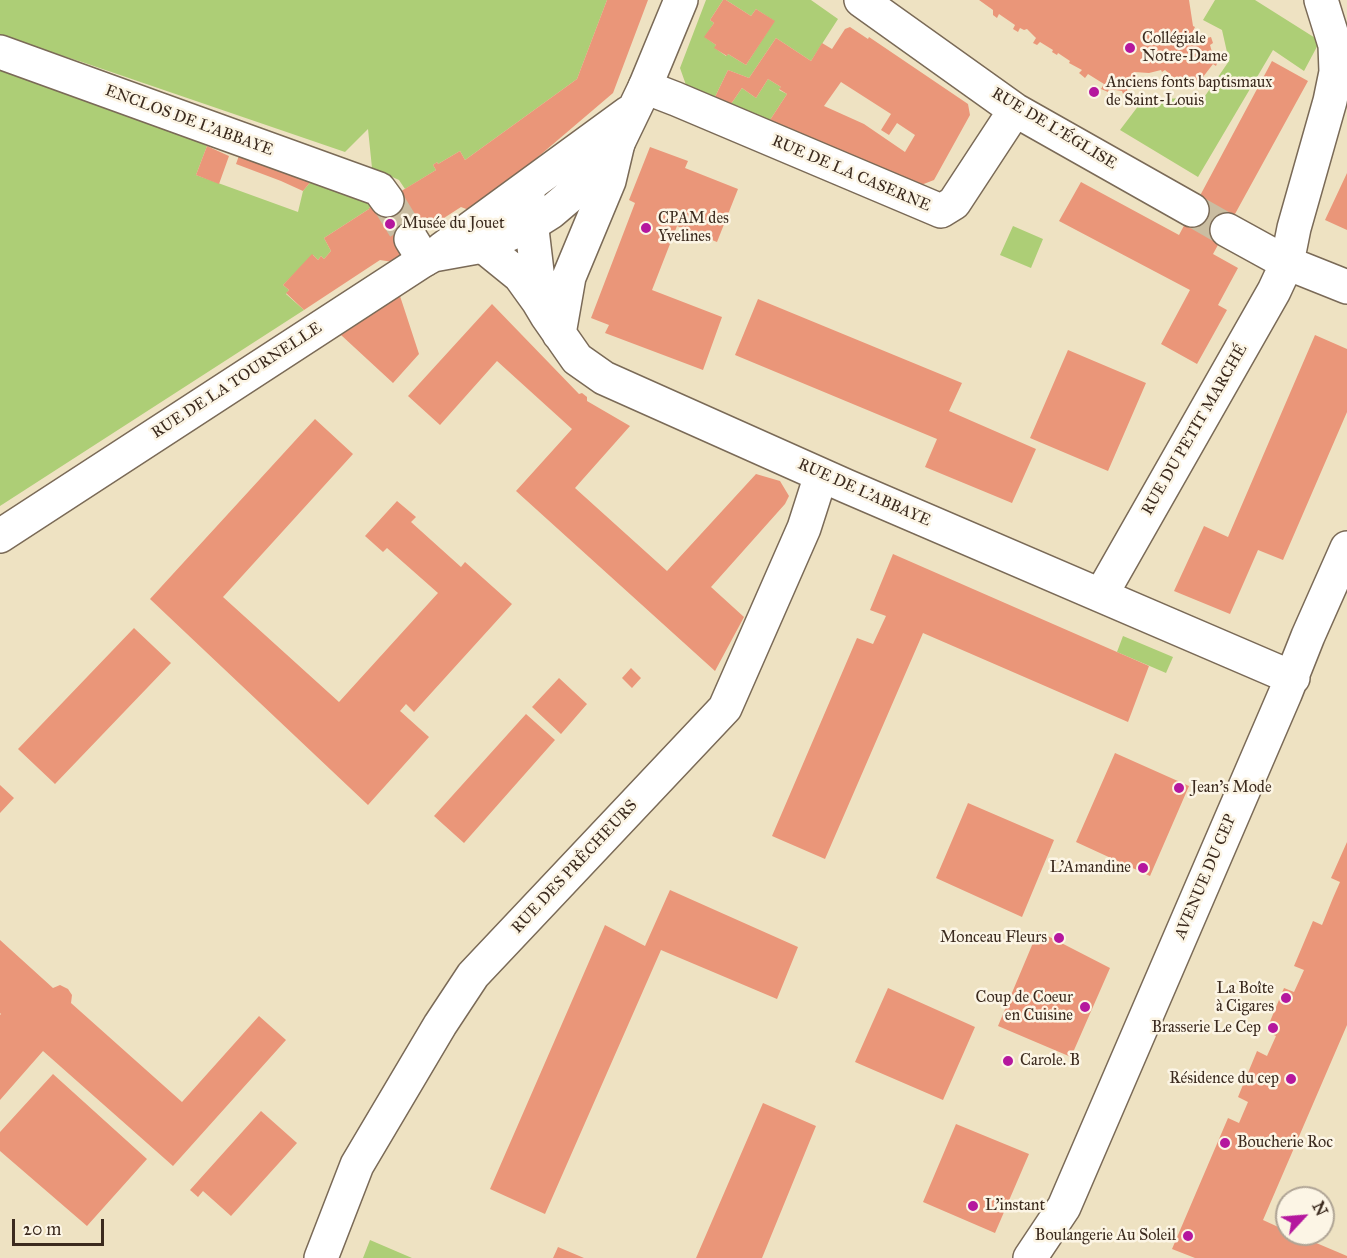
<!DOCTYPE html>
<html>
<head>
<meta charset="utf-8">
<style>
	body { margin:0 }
	#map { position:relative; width:1347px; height:1258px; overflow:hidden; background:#eee2c2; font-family:"IM FELL Great Primer",serif }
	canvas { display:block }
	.north { position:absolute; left:1275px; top:1186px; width:60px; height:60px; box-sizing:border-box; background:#fcf5e5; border:2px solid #afa495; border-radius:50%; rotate:64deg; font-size:16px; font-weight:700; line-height:24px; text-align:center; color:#3b2a1e }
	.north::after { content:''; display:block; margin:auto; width:21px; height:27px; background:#b5179e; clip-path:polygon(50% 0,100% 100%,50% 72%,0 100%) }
	.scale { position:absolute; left:12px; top:1219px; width:92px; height:27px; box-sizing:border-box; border:3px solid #3b2a1e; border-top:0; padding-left:8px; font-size:18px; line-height:21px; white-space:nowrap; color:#3b2a1e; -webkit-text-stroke:4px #fcf5e5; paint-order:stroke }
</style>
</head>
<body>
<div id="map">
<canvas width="1347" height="1258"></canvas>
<div class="north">N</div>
<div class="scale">20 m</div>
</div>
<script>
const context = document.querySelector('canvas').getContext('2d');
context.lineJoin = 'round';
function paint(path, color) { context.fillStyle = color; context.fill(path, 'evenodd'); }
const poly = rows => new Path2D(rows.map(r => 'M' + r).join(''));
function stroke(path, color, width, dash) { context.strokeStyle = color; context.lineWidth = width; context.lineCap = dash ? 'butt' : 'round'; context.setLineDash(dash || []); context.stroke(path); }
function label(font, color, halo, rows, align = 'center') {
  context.font = font + ' "IM FELL Great Primer",serif'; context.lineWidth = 5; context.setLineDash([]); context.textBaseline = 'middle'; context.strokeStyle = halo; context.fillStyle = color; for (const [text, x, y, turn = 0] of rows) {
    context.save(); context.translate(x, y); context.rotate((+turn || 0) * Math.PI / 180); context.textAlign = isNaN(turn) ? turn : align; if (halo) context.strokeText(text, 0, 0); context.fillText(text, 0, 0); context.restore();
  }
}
paint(poly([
	[0,0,607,0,577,79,465,160,460,151,438,164,437,162,433,165,436,170,405,189,399,180,372,168,368,129,345,152,82,62,0,36],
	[706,0,723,0,710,20,714,23,705,37,716,45,715,48,726,56,728,54,746,65,774,21,756,9,751,16,726,0,811,0,838,19,811,61,776,38,749,78,728,70,715,97,686,85,680,68],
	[1215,0,1255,0,1320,41,1304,71,1273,50,1198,177,1120,130,1142,101,1205,96,1229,61,1222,30,1203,20],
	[0,60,80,89,207,146,196,175,298,212,303,191,317,174,374,205,369,208,369,209,324,238,331,251,324,259,321,256,318,260,313,255,283,285,289,290,286,294,304,310,0,506],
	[768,79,781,87,779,90,787,94,770,120,731,104,742,88,756,98],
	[1013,226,1043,239,1031,268,1000,255],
	[1123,636,1173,657,1166,673,1117,652],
	[370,1240,412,1258,363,1258]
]), '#adce76');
paint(poly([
	[607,0,648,0,613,93,505,185,484,197,482,206,469,210,461,207,402,245,403,250,399,258,393,262,380,260,304,310,286,293,289,290,283,285,312,254,318,260,321,256,324,259,331,251,324,238,369,209,369,208,374,205,375,207,436,170,433,165,437,162,438,164,460,151,465,160,577,79],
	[723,0,726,0,751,16,756,9,775,21,746,65,728,54,727,56,714,48,716,45,704,37,714,23,710,20],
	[979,0,1189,0,1193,26,1195,27,1193,31,1207,38,1211,37,1213,43,1210,45,1214,59,1218,61,1216,66,1213,64,1203,77,1205,81,1200,84,1198,80,1181,82,1180,85,1174,82,1175,79,1165,70,1162,72,1161,70,1149,73,1134,72,1133,74,1136,75,1136,80,1133,81,1127,89,1128,92,1123,94,1122,91,1109,89,1108,92,1101,89,1104,84,1088,74,1085,78,1079,73,1082,70,1069,63,1070,61,1058,53,1057,55,1052,52,1053,50,1040,42,1037,45,1033,43,1036,38,1027,29,1024,30,1020,28,1018,32,1013,29,1015,25,999,14,997,18,993,15,993,10],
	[850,27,868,39,869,37,968,104,970,115,934,180,921,185,770,120,787,94,779,89,781,87,768,79,756,98,742,88,731,104,715,97,728,70,749,78,776,38,811,61,822,43,832,49,845,29],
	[841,82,891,114,881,130,889,135,897,123,915,135,905,152,864,124,824,106],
	[1272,61,1308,81,1213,254,1238,268,1218,305,1227,310,1197,364,1161,344,1190,290,1059,221,1081,182,1179,235],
	[207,146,229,156,219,184,196,175],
	[242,147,317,174,303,191,281,181,236,164],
	[650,147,688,161,685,168,738,189,717,242,677,226,652,290,722,317,703,370,605,333,609,325,591,318,635,203,629,200],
	[1347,173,1347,230,1325,220],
	[400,296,419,354,393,383,341,335],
	[758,299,962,383,949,411,1036,449,1012,503,925,467,937,439,735,355],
	[492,304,579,394,582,393,587,397,587,401,630,426,575,488,667,571,756,474,780,481,789,496,785,504,711,587,744,617,715,671,516,491,572,429,497,361,440,425,408,396],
	[1315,335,1347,349,1347,412,1283,560,1258,550,1230,614,1174,591,1204,526,1228,537],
	[1068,350,1146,383,1108,471,1030,438],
	[315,419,353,454,223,597,339,702,438,593,387,548,383,552,365,536,397,501,416,517,411,522,461,567,465,562,512,604,414,712,406,704,400,711,429,737,368,805,150,599],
	[893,554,1149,666,1128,722,923,633,825,859,772,836,857,638,873,644,886,616,870,610],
	[134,628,171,663,55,784,18,749],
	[631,668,641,678,632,688,622,678],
	[559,678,587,704,561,734,532,707],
	[526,714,555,740,464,843,434,816],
	[1115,753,1189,786,1150,876,1076,842],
	[0,785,14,798,0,813],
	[968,803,1054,840,1022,917,936,878],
	[1347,842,1347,1025,1263,1220,1287,1231,1287,1234,1295,1234,1347,1256,1347,1258,1195,1258,1172,1249,1228,1118,1239,1123,1248,1102,1238,1097,1257,1051,1267,1056,1276,1036,1266,1031,1284,988,1294,992,1304,970,1294,966,1313,921,1322,925,1333,898,1340,882,1331,878],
	[670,890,798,947,777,999,661,950,545,1214,490,1189,605,925,645,946],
	[1038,931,1110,968,1071,1057,998,1026],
	[0,940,53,988,60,985,68,989,72,995,71,1003,182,1102,259,1016,286,1040,173,1166,43,1051,0,1100,0,1015,1,1014,0,1013],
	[888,988,975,1027,943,1100,855,1062],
	[53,1074,147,1159,87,1226,0,1151,0,1132],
	[763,1103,816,1126,762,1258,696,1258],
	[261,1111,297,1143,231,1216,203,1191,198,1197,190,1190],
	[956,1124,1029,1154,995,1233,923,1202],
	[558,1247,584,1258,553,1258]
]), '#ea9679');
stroke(poly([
	[387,200,411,239],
	[1192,210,1227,230]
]), '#cabda1', 33, [33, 16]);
const minor = poly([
	[861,0,1015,110,1192,210],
	[0,52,379,189,387,200],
	[645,87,676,99,941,211,954,203,1015,110],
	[528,196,538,280,545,302],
	[1227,230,1287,263,1347,287],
	[411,239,424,260],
	[483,246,520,276,538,301,547,316,577,359,604,378,846,486,1293,678],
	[559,334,569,277,609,181,618,143],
	[1101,595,1274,291,1287,263,1294,228,1330,101,1336,72,1335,45,1321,0],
	[321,1258,357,1165,440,1025,473,975,725,708,804,528,821,475],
	[1030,1258,1064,1207,1285,694,1308,636,1347,548]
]);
const major = poly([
	[442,249,628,113],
	[0,536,424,260,433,255,483,246,532,224,551,212,584,184,603,164,618,143,645,87,681,0]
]);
stroke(minor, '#7a6a57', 36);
stroke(major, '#7a6a57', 36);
stroke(minor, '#fff', 33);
stroke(major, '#fff', 33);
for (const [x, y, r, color] of [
	[1130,48,6,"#b5179e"],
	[1094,92,6,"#b5179e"],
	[390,224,6,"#b5179e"],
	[646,228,6,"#b5179e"],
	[1179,788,6,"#b5179e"],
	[1143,868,6,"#b5179e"],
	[1059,938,6,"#b5179e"],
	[1286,998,6,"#b5179e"],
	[1085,1007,6,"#b5179e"],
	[1273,1028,6,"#b5179e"],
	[1008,1061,6,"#b5179e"],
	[1291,1079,6,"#b5179e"],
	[1225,1143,6,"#b5179e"],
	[973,1206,6,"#b5179e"],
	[1188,1236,6,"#b5179e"]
]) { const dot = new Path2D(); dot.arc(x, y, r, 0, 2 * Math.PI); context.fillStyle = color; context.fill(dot); stroke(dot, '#fcf5e5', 2); }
label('16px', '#3b2a1e', '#fcf5e5', [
	["Collégiale",1142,39],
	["Notre-Dame",1142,57],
	["Anciens fonts baptismaux",1106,83],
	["de Saint-Louis",1106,101],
	["CPAM des",658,219],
	["Yvelines",658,237],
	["Musée du Jouet",402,224],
	["Jean's Mode",1191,788],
	["L'Amandine",1131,868,"right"],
	["Monceau Fleurs",1047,938,"right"],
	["La Boîte",1274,989,"right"],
	["à Cigares",1274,1007,"right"],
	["Coup de Coeur",1073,998,"right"],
	["en Cuisine",1073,1016,"right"],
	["Brasserie Le Cep",1261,1028,"right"],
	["Carole. B",1020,1061],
	["Résidence du cep",1279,1079,"right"],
	["Boucherie Roc",1237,1143],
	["L'instant",985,1206],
	["Boulangerie Au Soleil",1176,1236,"right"]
], 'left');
label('16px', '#3b2a1e', '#fcf5e5', [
	["ENCLOS DE L'ABBAYE",189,121,20],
	["RUE DE L'ÉGLISE",1054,129,31],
	["RUE DE LA CASERNE",851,174,23],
	["RUE DE LA TOURNELLE",237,381,-33],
	["RUE DU PETIT MARCHÉ",1195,430,-60],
	["RUE DE L'ABBAYE",864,493,24],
	["RUE DES PRÊCHEURS",575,867,-47],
	["AVENUE DU CEP",1206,877,-67]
]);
</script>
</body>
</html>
